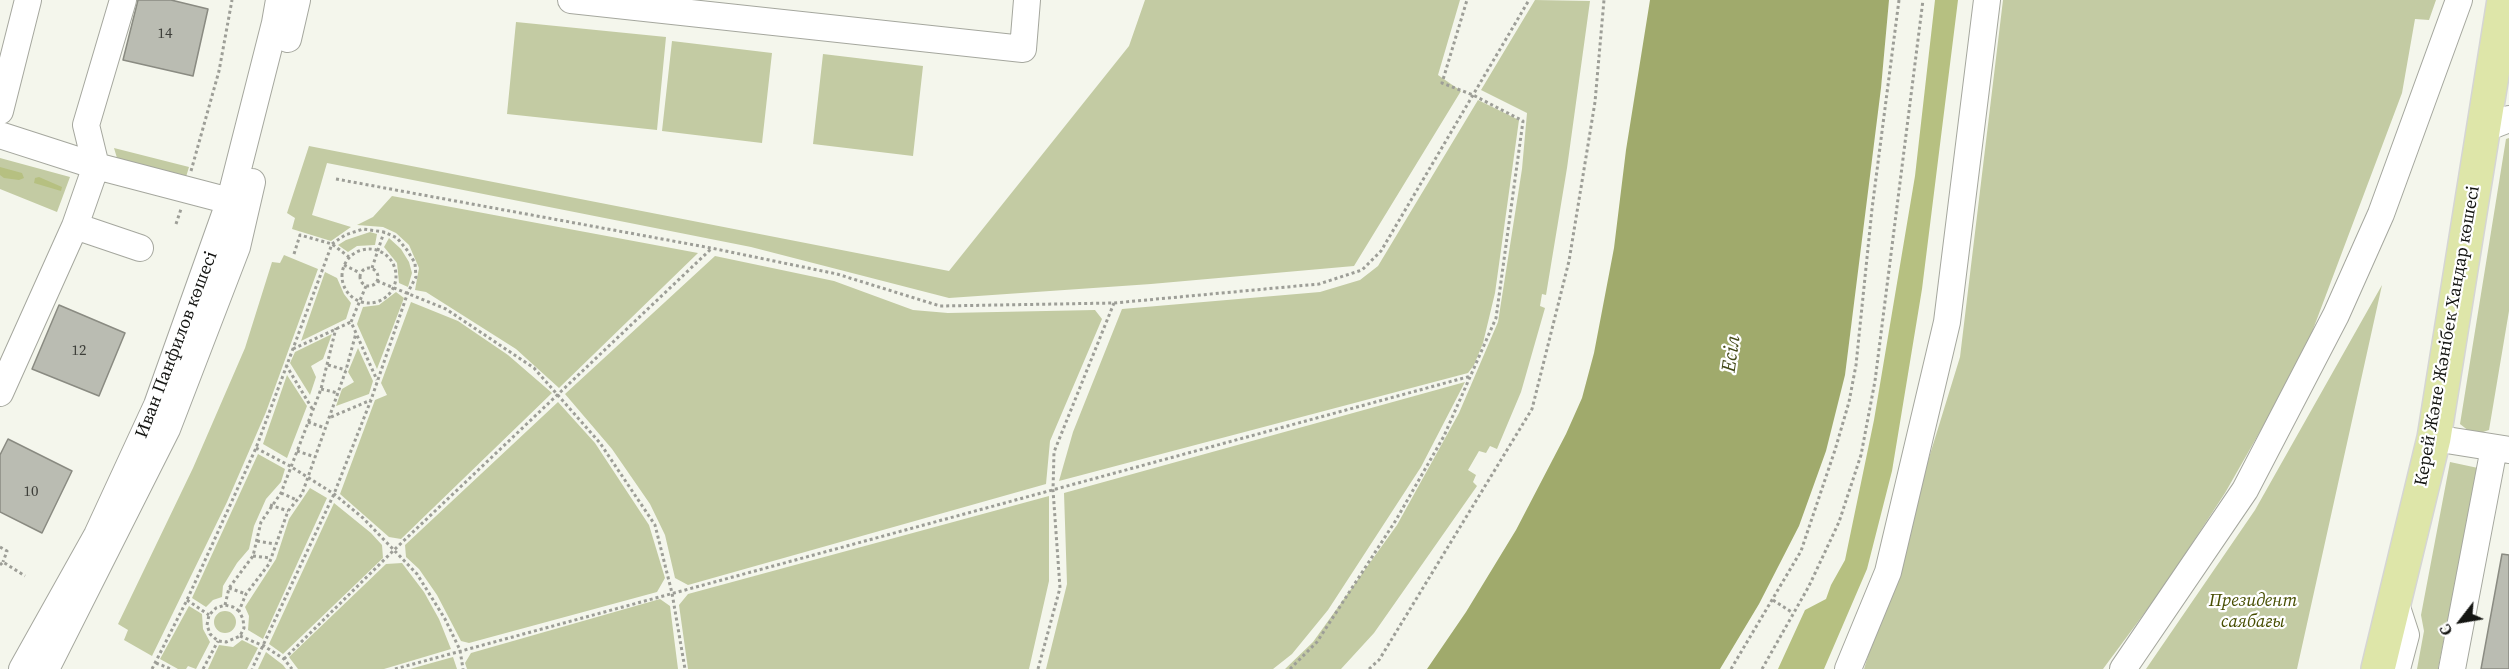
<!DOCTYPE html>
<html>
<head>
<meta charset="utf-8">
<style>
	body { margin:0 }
	#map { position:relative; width:2509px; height:669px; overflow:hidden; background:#f4f6ec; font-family:"Source Serif 4",serif }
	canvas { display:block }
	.north { position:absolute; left:2431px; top:591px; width:60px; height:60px; -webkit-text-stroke:4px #fff; paint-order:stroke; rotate:239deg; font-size:16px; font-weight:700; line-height:24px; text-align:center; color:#141512 }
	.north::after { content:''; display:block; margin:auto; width:21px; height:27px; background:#141512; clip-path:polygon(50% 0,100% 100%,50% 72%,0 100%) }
</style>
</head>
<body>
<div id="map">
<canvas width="2509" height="669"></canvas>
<div class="north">С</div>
</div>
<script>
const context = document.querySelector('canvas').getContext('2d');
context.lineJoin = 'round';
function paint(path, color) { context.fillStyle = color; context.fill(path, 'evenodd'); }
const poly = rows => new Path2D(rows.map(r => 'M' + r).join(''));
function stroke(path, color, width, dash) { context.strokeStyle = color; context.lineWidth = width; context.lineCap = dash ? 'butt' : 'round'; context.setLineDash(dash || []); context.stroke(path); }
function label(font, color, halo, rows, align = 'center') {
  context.font = font + ' "Source Serif 4",serif'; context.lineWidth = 4.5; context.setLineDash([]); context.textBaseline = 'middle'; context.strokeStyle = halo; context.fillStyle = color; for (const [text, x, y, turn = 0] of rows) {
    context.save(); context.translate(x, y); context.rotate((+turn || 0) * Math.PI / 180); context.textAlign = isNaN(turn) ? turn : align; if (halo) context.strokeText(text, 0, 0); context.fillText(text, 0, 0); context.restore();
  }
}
paint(poly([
	[1145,0,1460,0,1438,75,1461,91,1354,266,1151,284,949,298,751,247,327,163,312,215,351,227,331,241,292,229,295,218,287,213,309,146,949,271,1129,46],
	[1535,0,1590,1,1567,168,1546,295,1542,294,1540,306,1545,308,1521,392,1497,449,1490,446,1486,453,1479,451,1468,470,1476,475,1473,482,1477,486,1374,633,1341,669,1285,669,1313,642,1397,525,1459,413,1498,322,1522,169,1527,113,1481,90],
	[2003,0,2436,0,2429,20,2415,19,2402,93,2303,356,2225,493,2163,588,2103,669,1864,669,1960,357],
	[516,22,666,37,657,130,507,114],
	[672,41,772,53,762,143,662,131],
	[823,54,923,66,913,156,813,144],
	[1478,100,1519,120,1495,293,1483,343,1474,365,1468,373,1059,481,1073,432,1122,309,1320,292,1360,280,1378,266],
	[2509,138,2509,311,2489,430,2474,435,2460,424,2506,139],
	[114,148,189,167,186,177,117,158],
	[0,158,70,177,57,212,0,189],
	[392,196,698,253,559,388,516,349,426,292,415,290,419,268,409,245,396,233,383,227,357,225,373,217],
	[370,232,377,234,375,245,357,246,348,252,338,245,346,240],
	[389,238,401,249,409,262,412,273,408,287,399,283,397,263,384,247],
	[284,255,318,269,266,412,227,502,152,656,124,640,128,630,118,624,193,468,245,348,272,262,280,263],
	[715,256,834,281,913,310,948,313,1095,310,1102,319,1050,441,1046,484,688,585,675,578,665,535,650,504,612,449,565,394],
	[325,272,337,278,344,294,351,303,346,319,301,341],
	[2382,285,2297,669,2146,669,2255,510],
	[396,292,404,298,377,369,357,324,363,307,379,305],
	[411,302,458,321,508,355,552,393,401,539,389,537,340,494,375,400,387,395,381,383],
	[332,334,323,359,311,366,316,377,310,395,290,363,295,352],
	[358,348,373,381,369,394,336,406,342,389,354,382,348,372],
	[287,375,307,406,287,458,263,444],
	[1465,382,1421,467,1328,610,1292,654,1273,669,1046,669,1067,584,1064,493],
	[558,402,595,443,649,525,665,578,657,592,469,643,461,641,437,595,419,569,406,557,405,545],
	[258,454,285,469,281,482,266,499,254,526,249,549,237,563,223,586,222,597,213,600,206,607,192,598],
	[2450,462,2478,468,2438,669,2417,669,2424,631,2421,615],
	[310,488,327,498,263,639,248,630,249,616,245,607,276,559,289,519],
	[1049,496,1049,581,1029,669,688,669,679,605,688,594],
	[334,503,371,533,382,545,383,558,283,654,269,644],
	[402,563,424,592,439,619,451,649,384,669,298,669,289,657,386,564],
	[660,599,670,606,678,669,467,669,465,663,471,653],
	[189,606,202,614,203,629,210,642,196,669,188,666,186,669,178,669,160,659],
	'214 622a11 11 0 1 1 22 0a11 11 0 1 1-22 0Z',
	[242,640,258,648,247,669,208,669,219,645,233,647],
	[266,652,283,665,286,669,258,669],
	[453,657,457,669,410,669]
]), '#c3cba3');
paint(poly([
	[1935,0,1958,0,1922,289,1892,471,1867,569,1824,669,1778,669,1805,610,1826,599,1831,585,1845,560,1874,420,1915,176],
	[0,167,22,173,24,178,19,180,4,178,0,175],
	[39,177,62,187,61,191,34,183,35,178]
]), '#b6c081');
paint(poly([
	[1650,0,1889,0,1881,88,1845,375,1826,451,1799,526,1759,604,1720,669,1427,669,1466,612,1516,530,1566,434,1582,398,1594,353,1614,248,1626,150]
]), '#a0aa6c');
const building = poly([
	[138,0,171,0,208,9,193,76,123,60,138,0],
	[59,305,125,333,99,396,32,369,59,305],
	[8,439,72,471,42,533,0,512,0,455,8,439],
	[2502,554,2509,555,2509,669,2481,669,2502,554]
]);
paint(building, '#babcb2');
stroke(building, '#8a8b82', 1.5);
const minor = poly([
	[571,0,1023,49,1027,0],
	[288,39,297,0],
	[0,111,28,0],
	[2483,129,2509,119],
	[0,135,96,166,245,205],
	[75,226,140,248],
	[0,393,75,226,96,166,86,125,123,0],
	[2434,438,2509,450],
	[2395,601,2406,635,2397,669],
	[22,669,97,535,157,405,230,200,275,23,279,0],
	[46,669,167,429,237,247,252,182],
	[1848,669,1888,572,1947,322,1987,0],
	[2123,669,2245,490,2336,315,2381,214,2459,0],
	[2452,669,2494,448]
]);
const major = poly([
	[2378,669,2434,438,2504,0]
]);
stroke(minor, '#a5a79e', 28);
stroke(major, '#d5d5d4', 36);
stroke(poly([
	[191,171,219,71,232,0],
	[336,179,711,248,837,274,940,306,1114,303,1319,284,1362,270,1381,251,1529,0],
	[176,224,181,209],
	'342 276a27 27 0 1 1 54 0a27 27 0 1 1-54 0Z',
	[294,254,300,235,332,244,349,257],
	[344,265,360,273],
	[372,268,384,232],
	'360 277a9 9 0 1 1 18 0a9 9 0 1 1-18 0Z',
	[377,281,446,309,534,368,600,443,655,525,672,593,685,669],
	[366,286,351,322,377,380],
	[293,349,351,322],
	[286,365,313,410],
	[328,365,346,370],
	[321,389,338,393],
	[331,417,371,400],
	[308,422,325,428],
	[256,448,290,466,334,494,363,518,417,574,445,619,460,650,463,669],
	[297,451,315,457],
	[281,493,297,500],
	[270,505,288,511],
	[257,541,275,544],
	[0,547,7,551,3,562],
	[253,556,271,558],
	[0,565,3,562,25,576],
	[229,588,246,594],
	[187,600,209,615],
	[1773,600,1793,613],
	[225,605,229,588,253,556,261,522,281,493,321,389,336,328],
	[239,611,233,607,225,605,216,608,209,615,207,625,210,634,218,641,226,642,240,636,244,628,243,619,239,611,246,594,269,564,288,511,302,494,346,370,356,333],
	[240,636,264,646,284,659,292,669],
	[284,659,394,550,711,249],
	[156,663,171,669],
	[152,669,187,600,256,448,332,244,345,235,363,229,384,232,397,238,407,250,415,263,416,277,408,292,371,400,334,494,252,669],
	[203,669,218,641],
	[395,669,1471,376],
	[1038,669,1060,588,1053,490,1054,452,1114,303],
	[1290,669,1317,642,1396,520,1444,436,1496,318,1523,121,1473,95,1442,83,1467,0],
	[1369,669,1379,660,1532,409,1569,261,1595,102,1604,0],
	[1731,669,1801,551,1835,450,1849,402,1856,365,1872,209,1899,0],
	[1762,669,1809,586,1839,522,1861,455,1875,381,1923,0]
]), '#9d9e97', 3, [3, 3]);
stroke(minor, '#fff', 26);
stroke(major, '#dee6a9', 33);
label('15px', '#3e3f3a', null, [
	["14",165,34],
	["12",79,351],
	["10",31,492]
]);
label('18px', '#141512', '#fff', [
	["Керей Және Жәнібек Хандар көшесі",2448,336,-80],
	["Иван Панфилов көшесі",177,345,-69]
]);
label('italic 18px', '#464d00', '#fff', [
	["Президент",2253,601],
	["саябағы",2253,622]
]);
label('italic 20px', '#444a1b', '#fff', [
	["Есіл",1732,354,-82]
]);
</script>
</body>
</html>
